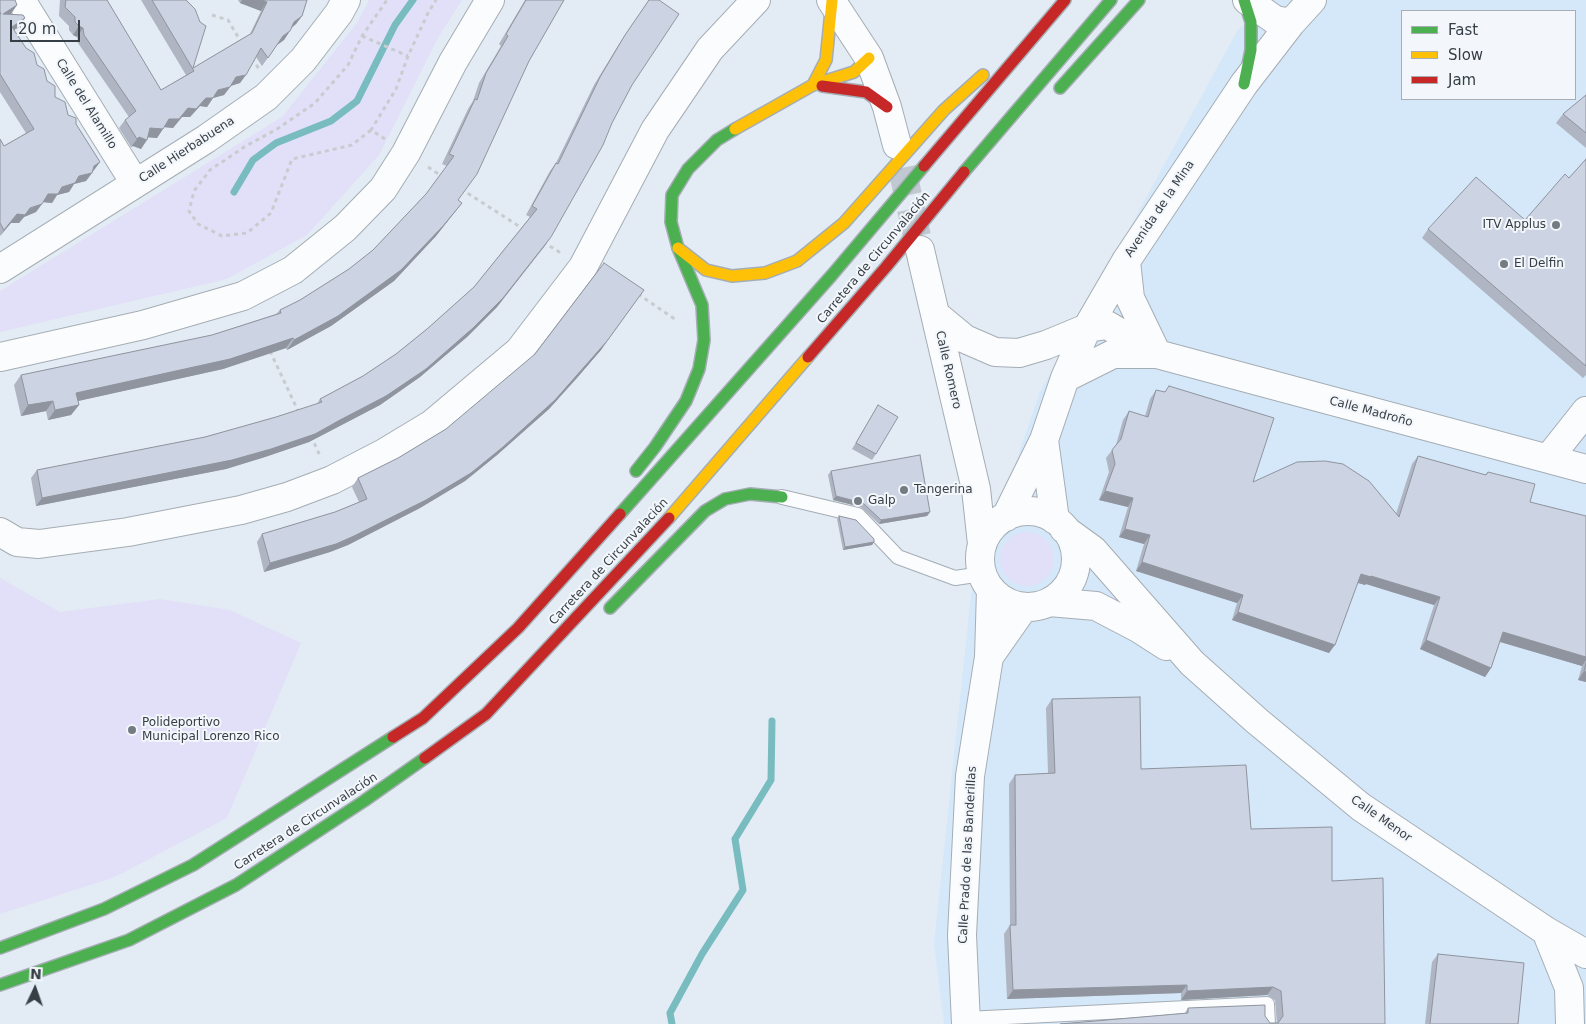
<!DOCTYPE html>
<html>
<head>
<meta charset="utf-8">
<style>
	body { margin:0 }
	#map { position:relative; width:1586px; height:1024px; overflow:hidden; background:#e3ecf4; font-family:"DejaVu Sans",sans-serif }
	canvas { display:block }
	.legend { position:absolute; left:1401px; top:10px; width:175px; height:90px; box-sizing:border-box; background:#f3f7fb; border:1px solid #a7adb3; margin:0; padding:6px 9px; list-style:none; font-size:15px; color:#363e46 }
	.legend li { display:flex; align-items:center; gap:10px; height:25px }
	.legend b { width:25px; border:1px solid #a7adb3 }
	.north { position:absolute; left:10px; top:964px; width:50px; height:50px; -webkit-text-stroke:4px #f3f7fb; paint-order:stroke; rotate:3deg; font-size:14px; font-weight:700; line-height:20px; text-align:center; color:#363e46 }
	.north::after { content:''; display:block; margin:auto; width:18px; height:22px; background:#363e46; clip-path:polygon(50% 0,100% 100%,50% 72%,0 100%) }
	.scale { position:absolute; left:10px; top:20px; width:70px; height:22px; box-sizing:border-box; border:2px solid #363e46; border-top:0; padding-left:6px; font-size:15px; line-height:18px; white-space:nowrap; color:#363e46; -webkit-text-stroke:4px #f3f7fb; paint-order:stroke }
</style>
</head>
<body>
<div id="map">
<canvas width="1586" height="1024"></canvas>
<ul class="legend">
<li><b style="height:6px;background:#4caf50"></b>Fast</li>
<li><b style="height:6px;background:#ffc107"></b>Slow</li>
<li><b style="height:6px;background:#c62828"></b>Jam</li>
</ul>
<div class="north">N</div>
<div class="scale">20 m</div>
</div>
<script>
const context = document.querySelector('canvas').getContext('2d');
context.lineJoin = 'round';
function paint(path, color) { context.fillStyle = color; context.fill(path, 'evenodd'); }
const poly = rows => new Path2D(rows.map(r => 'M' + r).join(''));
function stroke(path, color, width, dash) { context.strokeStyle = color; context.lineWidth = width; context.lineCap = dash ? 'butt' : 'round'; context.setLineDash(dash || []); context.stroke(path); }
function label(font, color, halo, rows, align = 'center') {
  context.font = font + ' "DejaVu Sans",sans-serif'; context.lineWidth = 4; context.setLineDash([]); context.textBaseline = 'middle'; context.strokeStyle = halo; context.fillStyle = color; for (const [text, x, y, turn = 0] of rows) {
    context.save(); context.translate(x, y); context.rotate((+turn || 0) * Math.PI / 180); context.textAlign = isNaN(turn) ? turn : align; if (halo) context.strokeText(text, 0, 0); context.fillText(text, 0, 0); context.restore();
  }
}
paint(poly([
	[1272,0,1586,0,1586,1024,944,1024,934,944,971,594,1039,394,1237,31],
	[1402,11,1575,11,1575,99,1402,99]
]), '#d5e8fa');
paint(poly([
	[369,0,462,0,438,38,379,155,307,235,227,279,0,332,0,291,282,117,357,23],
	'1000 559a27 27 0 1 1 54 0a27 27 0 1 1-54 0Z',
	[0,578,60,612,160,599,230,610,301,643,227,818,115,877,0,914]
]), '#e2dff8');
stroke(poly([
	[234,192,253,160,276,143,331,121,357,101,395,25,413,0],
	[672,1024,670,1013,702,954,743,890,735,839,771,780,772,721]
]), '#78bcc0', 7);
stroke(poly([
	[902,168,920,250]
]), '#c0c9d1', 28, [28, 14]);
const lane = poly([
	[782,497,858,515,898,557,955,578,982,574],
	[966,1019,1267,1004,1268,1024]
]);
const street = poly([
	[21,0,135,183],
	[831,0,869,58,887,107,897,145],
	[1247,0,1275,20,1291,23],
	[920,250,976,489,982,544],
	[1126,261,1130,298,1157,354],
	[0,269,206,139,266,97,303,60,339,13,346,0],
	[936,315,965,339,995,352,1019,353,1046,345,1087,328,1107,325,1155,353],
	[0,357,143,325,243,296,293,270,345,228,383,189,406,153,453,62,490,0],
	[1065,378,1113,354,1157,354,1586,469],
	[1044,440,1055,520],
	[1548,459,1586,411],
	'980 559a48 48 0 1 1 96 0a48 48 0 1 1-96 0Z',
	[1006,517,1044,440,1065,378,1087,328,1126,261,1244,84,1291,23,1312,0],
	[1064,529,1093,550,1192,663,1257,721,1361,807,1546,931,1586,954],
	[0,532,17,542,39,544,128,532,241,510,287,497,332,480,384,453,432,424,519,351,583,267,655,130,710,49,756,0],
	[1049,602,1096,606,1138,628,1166,646],
	[989,657,1024,607],
	[1546,931,1569,988,1570,1024],
	[966,1024,962,935,970,776,989,657,991,590]
]);
const fast = poly([
	[1244,0,1251,22,1251,50,1244,84],
	[1060,88,1139,0],
	[964,172,1111,0],
	[636,471,655,447,686,401,699,369,704,340,702,305,678,248,671,222,672,195,688,169,717,140,735,129],
	[620,514,832,275,924,166],
	[610,608,705,511,725,499,750,494,782,497],
	[0,948,104,909,193,865,393,737],
	[0,985,129,940,236,885,364,801,425,758]
]);
const slow = poly([
	[813,85,826,60,832,1],
	[735,129,813,85,854,72,869,58],
	[678,248,706,270,732,276,765,273,797,261,844,223,944,110,983,75],
	[669,518,808,357]
]);
const jam = poly([
	[822,86,866,92,887,107],
	[924,166,1065,0],
	[808,357,886,267,964,172],
	[393,737,423,718,518,628,620,514],
	[425,758,486,714,669,518]
]);
stroke(lane, '#a5adb4', 16);
stroke(street, '#a5adb4', 30);
stroke(fast, '#a5adb4', 14);
stroke(slow, '#a5adb4', 14);
stroke(jam, '#a5adb4', 14);
stroke(poly([
	[212,15,228,20,241,42],
	[362,36,408,56],
	[252,58,259,69],
	[371,130,352,145,292,159,271,213,247,233,222,236,198,224,189,211,194,191,210,170,246,146,277,129,315,103,348,65,362,36,387,0],
	[385,139,371,130,396,89,408,56,428,13,436,0],
	[428,167,443,177],
	[461,189,525,230],
	[543,242,561,253],
	[638,294,676,320],
	[270,351,299,413],
	[311,436,321,458]
]), '#c8cccf', 3, [4, 4]);
stroke(lane, '#fbfcfd', 14);
stroke(street, '#fbfcfd', 28);
stroke(fast, '#4caf50', 11);
stroke(slow, '#ffc107', 11);
stroke(jam, '#c62828', 11);
paint(poly([
	[0,0,17,5,10,14,19,27,14,30,47,81,55,97,68,115,76,124,100,162,86,181,74,184,69,192,57,195,52,203,43,202,36,212,24,217,19,223,11,223,0,236,0,139,4,146,26,133,0,92],
	[60,0,107,0,161,90,186,75,141,0,186,0,193,68,250,34,261,11,240,3,238,0,307,0,302,16,296,24,291,28,284,40,277,45,262,66,256,57,240,83,231,86,224,95,213,98,207,107,200,106,190,117,182,117,173,128,164,127,157,138,147,137,141,149,133,146,131,147,119,128,125,120,129,117,78,43,77,37,73,35,69,30,69,26,59,16],
	[525,0,564,0,529,61,458,200,462,203,436,236,394,281,331,326,287,350,286,348,223,369,78,401,79,405,71,415,48,420,46,411,21,416,14,385,21,375,212,335,276,314,280,310,300,300,349,269,373,250,426,194,447,166,442,164,468,109,473,101,479,83,501,46,499,44],
	[649,0,632,85,545,246,497,307,467,337,420,377,380,405,309,442,265,457,226,469,36,506,31,478,37,470,205,437,276,417,317,404,320,399,363,376,396,354,427,329,474,287,530,217,526,215,550,171,556,163,594,85,619,44],
	[1586,95,1586,148,1556,123,1563,114],
	[1586,159,1586,375,1583,378,1422,238,1428,229,1525,220,1569,178],
	[644,290,601,350,549,409,497,455,465,481,420,508,348,545,330,552,264,572,257,542,262,534,335,512,359,502,352,487,358,478,398,458,446,429],
	[1156,390,1253,482,1396,514,1412,464,1418,456,1485,475,1488,472,1530,502,1586,516,1586,682,1578,680,1582,666,1500,642,1491,668,1485,677,1420,649,1434,605,1366,584,1365,585,1358,583,1329,653,1232,620,1237,603,1136,571,1144,544,1119,537,1128,507,1099,500,1109,472,1106,458,1116,445,1123,420,1129,411,1145,416,1150,399],
	[878,405,876,454,872,460,852,449],
	[831,471,930,512,927,516,879,524,861,507,833,500,828,475],
	[839,516,874,542,872,545,843,550,837,519],
	[1052,699,1141,769,1251,829,1332,881,1385,1024,1060,1024,1185,1013,1188,1008,1265,1016,1270,1023,1277,1023,1275,1000,1267,995,1181,1000,1181,993,1007,999,1004,934,1010,925,1009,784,1015,775,1048,773,1046,708],
	[1438,954,1518,1024,1425,1024,1432,962]
]), '#afb5c2');
paint(poly([
	[242,0,262,0,267,2,261,11,240,3],
	[17,5,11,14,0,21,3,14],
	[302,16,296,24,288,31,294,22],
	[25,18,19,27,6,35,12,27],
	[79,26,83,28,77,37,73,35],
	[290,31,284,40,277,45,283,36],
	[246,75,240,83,230,86,236,77],
	[230,87,224,95,213,98,207,107,200,106,190,117,182,117,173,128,163,127,169,119,188,108,218,90],
	[150,128,163,129,157,138,144,137],
	[139,137,147,140,141,149,133,146,131,147,137,139],
	[100,162,94,170,90,173,92,173,86,181,74,184,69,192,57,195,52,203,42,202,48,194,62,187],
	[462,203,436,236,394,281,331,326,287,350,294,340],
	[42,204,36,212,24,217,19,223,11,223,0,236,4,230,17,214],
	[551,237,497,307,467,337,420,377,380,405,334,429,309,442,265,457,226,469,36,506,42,498,271,449],
	[293,338,286,348,223,369,69,403,76,393],
	[607,341,601,350,577,378,549,409,497,455,465,481,420,508,348,545,330,552,264,572,270,563],
	[53,401,46,411,21,416,28,405],
	[79,405,71,415,48,420,55,410],
	[1105,491,1133,498,1128,507,1099,500],
	[836,496,863,503,861,507,833,500],
	[930,512,927,516,879,524,881,520],
	[1125,529,1150,535,1144,544,1119,537],
	[874,542,872,545,843,550,845,547],
	[1142,562,1243,595,1237,603,1136,571],
	[1361,574,1371,576,1440,597,1434,605,1366,584,1365,585,1355,582],
	[1238,612,1335,645,1329,653,1232,620],
	[1503,632,1586,657,1586,660,1582,666,1497,641],
	[1426,640,1491,668,1485,677,1420,649],
	[1584,671,1586,672,1586,682,1578,680],
	[1187,985,1181,993,1007,999,1013,990],
	[1273,987,1267,995,1181,1000,1187,991]
]), '#8f949e');
const building = poly([
	[0,0,15,0,17,5,3,14,23,15,25,18,12,27,26,48,34,53,37,65,44,69,47,81,55,86,55,97,65,102,68,115,76,118,76,124,100,162,94,166,92,173,79,176,75,183,62,187,58,194,48,194,42,204,30,208,25,215,17,214,4,230,0,223,0,139,4,146,34,129,0,74,0,14,1,14,0,12,0,0],
	[66,0,107,0,161,90,194,71,152,0,186,0,195,9,200,22,206,26,193,68,252,33,267,2,262,0,307,0,302,16,294,22,290,31,283,36,268,58,261,48,246,75,236,77,230,87,218,90,213,98,206,98,196,109,188,108,179,119,169,119,163,129,150,128,147,140,139,137,137,139,125,120,136,111,84,35,83,28,79,26,75,22,75,17,65,7,66,0],
	[526,0,564,0,529,61,477,174,458,200,462,203,443,226,401,270,338,316,294,340,293,338,230,359,76,393,79,405,55,410,53,401,28,405,21,375,212,335,281,313,280,310,300,300,349,269,373,250,426,194,454,156,449,154,453,146,475,99,477,100,486,73,508,36,506,34,526,0],
	[649,0,659,0,679,14,632,85,612,123,603,145,551,237,503,298,473,328,426,369,386,396,340,420,315,434,271,449,232,460,42,498,37,470,205,437,276,417,322,402,320,399,363,376,396,354,427,329,474,287,537,209,532,206,556,163,558,164,600,77,625,35,649,0],
	[1586,95,1586,133,1563,114,1586,95],
	[1586,159,1586,366,1428,229,1476,177,1525,220,1565,174,1569,178,1586,159],
	[604,263,644,290,607,341,555,400,503,447,471,473,426,500,354,536,336,544,270,563,262,534,335,512,367,499,358,478,398,458,446,429,535,354,604,263],
	[1169,386,1274,418,1253,482,1297,462,1325,461,1343,464,1369,481,1399,517,1418,456,1486,475,1488,472,1535,484,1530,502,1586,516,1586,657,1503,632,1491,668,1426,640,1440,597,1371,576,1371,577,1361,574,1335,645,1238,612,1243,595,1142,562,1150,535,1125,529,1133,498,1105,491,1115,464,1112,450,1121,439,1129,411,1148,417,1156,390,1165,392,1169,386],
	[878,405,898,417,876,454,856,443,878,405],
	[920,455,930,512,881,520,863,503,836,496,831,471,920,455],
	[839,516,856,520,874,539,874,542,845,547,839,516],
	[1586,663,1586,672,1584,671,1586,663],
	[1140,697,1141,769,1246,765,1251,829,1332,827,1332,881,1383,878,1385,1024,1060,1024,1188,1013,1188,1008,1265,1005,1265,1016,1270,1023,1278,1023,1283,1016,1281,991,1273,987,1187,991,1187,985,1013,990,1010,925,1016,925,1015,775,1055,773,1052,699,1140,697],
	[1438,954,1524,963,1518,1024,1430,1024,1438,954]
]);
paint(building, '#ccd3e2');
stroke(building, '#8f949e', 1);
for (const [x, y, r, color] of [
	[1556,225,5,"#737b83"],
	[1504,264,5,"#737b83"],
	[904,490,5,"#737b83"],
	[858,501,5,"#737b83"],
	[132,730,5,"#737b83"]
]) { const dot = new Path2D(); dot.arc(x, y, r, 0, 2 * Math.PI); context.fillStyle = color; context.fill(dot); stroke(dot, '#f3f7fb', 2); }
label('12px', '#363e46', '#f3f7fb', [
	["Calle del Alamillo",86,104,58],
	["Calle Hierbabuena",187,150,-33],
	["Avenida de la Mina",1160,209,-56],
	["Carretera de Circunvalación",874,258,-50],
	["Calle Romero",948,370,77],
	["Calle Madroño",1371,412,15],
	["Carretera de Circunvalación",609,562,-47],
	["Calle Menor",1381,819,35],
	["Carretera de Circunvalación",306,822,-33],
	["Calle Prado de las Banderillas",968,855,-87]
]);
label('12px', '#363e46', '#f3f7fb', [
	["ITV Applus",1546,225,"right"],
	["El Delfin",1514,264],
	["Tangerina",914,490],
	["Galp",868,501],
	["Polideportivo",142,723],
	["Municipal Lorenzo Rico",142,737]
], 'left');
</script>
</body>
</html>
